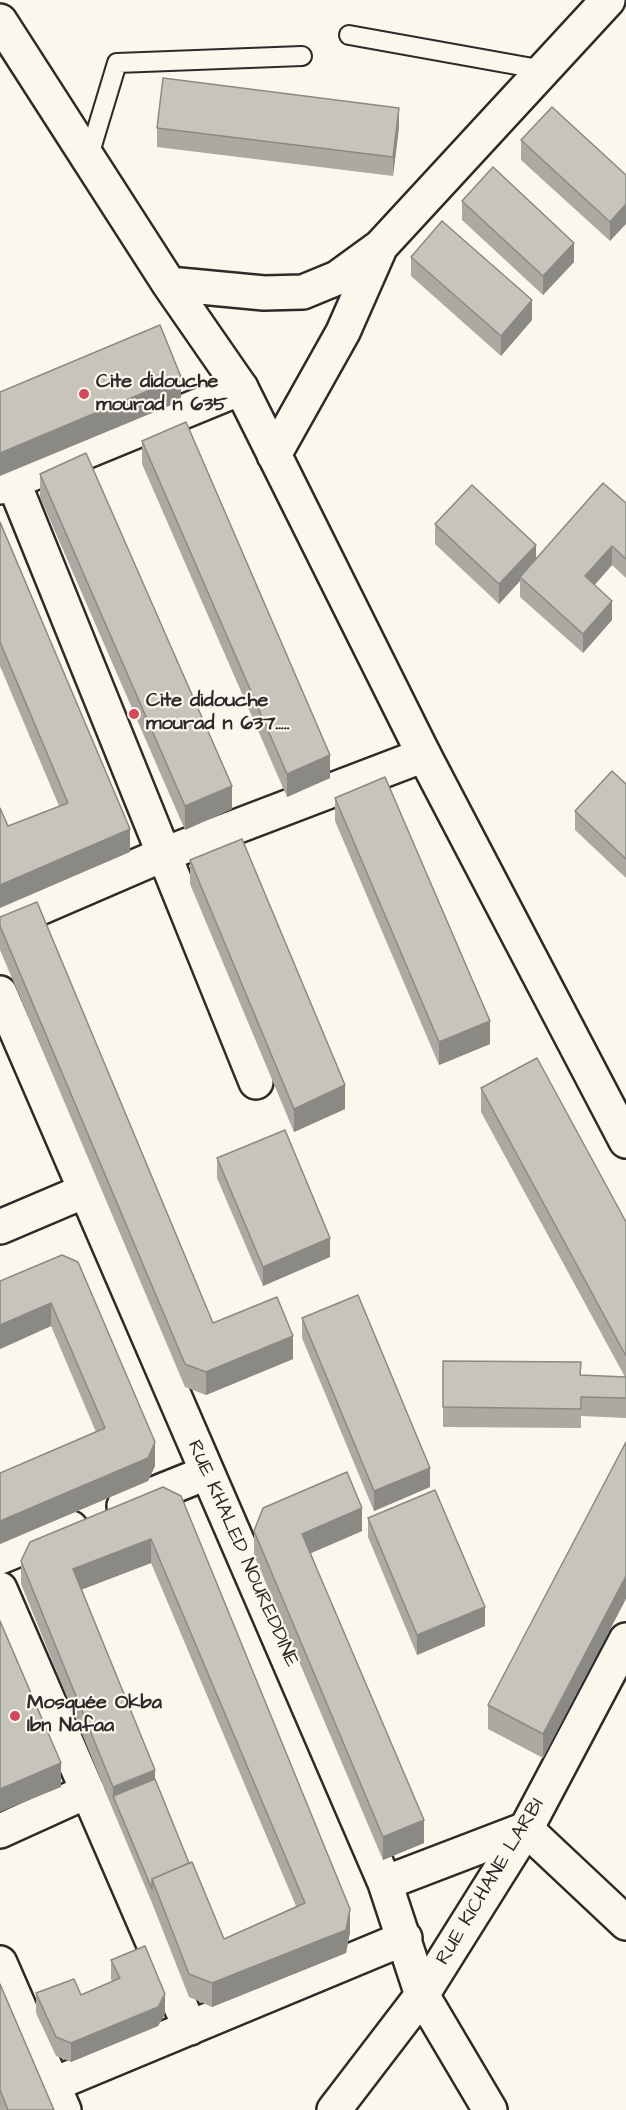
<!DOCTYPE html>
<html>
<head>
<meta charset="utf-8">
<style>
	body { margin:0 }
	canvas { display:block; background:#fbf7ec }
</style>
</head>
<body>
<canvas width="626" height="2110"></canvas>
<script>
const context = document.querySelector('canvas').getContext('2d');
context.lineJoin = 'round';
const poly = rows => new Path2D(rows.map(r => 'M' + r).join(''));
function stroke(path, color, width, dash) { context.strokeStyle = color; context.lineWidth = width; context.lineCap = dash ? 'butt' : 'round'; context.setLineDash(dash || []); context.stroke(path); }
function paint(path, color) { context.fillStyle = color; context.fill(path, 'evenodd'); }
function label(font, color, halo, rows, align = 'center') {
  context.font = font + ' "Architects Daughter",sans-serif'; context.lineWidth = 4.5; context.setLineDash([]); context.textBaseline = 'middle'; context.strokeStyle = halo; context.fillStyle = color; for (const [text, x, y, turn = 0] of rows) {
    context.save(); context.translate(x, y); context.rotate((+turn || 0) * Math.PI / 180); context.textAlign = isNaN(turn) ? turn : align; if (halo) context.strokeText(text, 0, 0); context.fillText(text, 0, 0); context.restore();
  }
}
const lane = poly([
	[349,35,544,70],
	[88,159,117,63,302,56]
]);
const street = poly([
	[13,481,256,1082],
	[0,487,241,388],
	[0,925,162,855,424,755],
	[0,993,385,1883,422,1995,490,2110],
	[0,1227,87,1190],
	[124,1506,206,1473],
	[0,1557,71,1528],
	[0,1589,190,2028],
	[0,1831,88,1791],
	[385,1883,526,1829,626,1923],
	[0,1963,64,2110],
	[52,2085,405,1938]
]);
const secondary = poly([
	[0,21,169,284,241,388,424,755,626,1141],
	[169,284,264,293,303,292,337,278,381,246,608,0],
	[274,455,343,332,380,248],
	[334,2110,422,1995,526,1829,626,1640]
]);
stroke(lane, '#2b2b2b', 22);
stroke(street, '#2b2b2b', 38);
stroke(secondary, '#2b2b2b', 38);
stroke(lane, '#fbf7ec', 18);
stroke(street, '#fbf7ec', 33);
stroke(secondary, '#fbf7ec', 33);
paint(poly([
	[399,127,393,176,157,147,157,128],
	[521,140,626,175,610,241,521,160],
	[462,201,574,262,543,295,462,220],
	[411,257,532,320,501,356,411,276],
	[142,441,330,778,287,797,142,464],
	[40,474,232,809,185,830,40,497],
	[626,503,626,578,612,565,594,585,612,620,583,653,520,597,520,581,499,604,435,544,435,524,536,559],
	[0,522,130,852,8,826,59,806,0,666],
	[626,784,626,878,575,830,575,811],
	[335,798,490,1044,439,1065,335,821],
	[190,860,345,1109,294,1132,190,884],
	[0,917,213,1323,293,1359,206,1395,185,1387,0,950],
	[481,1088,626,1222,626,1418,581,1416,581,1428,443,1427,443,1361,581,1375,625,1377,481,1112],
	[217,1158,330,1257,263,1286,217,1178],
	[62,1255,155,1466,148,1481,0,1544,0,1473,96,1432,51,1326,0,1349],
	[302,1318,430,1487,374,1511,302,1338],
	[626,1442,543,1758,488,1729,488,1705],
	[163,1487,350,1932,346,1953,212,2007,189,1997,152,1903,113,1810,21,1584,21,1561],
	[151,1563,296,1906,224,1939,189,1863,155,1779,82,1589],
	[368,1518,485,1626,417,1655,368,1537],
	[254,1531,362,1531,311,1553,424,1843,383,1860,254,1555],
	[111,1960,165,2014,158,2026,71,2062,56,2056,36,2013,36,1993,81,1995,112,1982,111,1979],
	[0,1984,54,2110,0,2110]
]), '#aba9a2');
paint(poly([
	[399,108,399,127,393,176,393,157],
	[626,204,626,224,610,241,610,222],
	[574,243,574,262,543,295,543,276],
	[532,300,532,320,501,356,501,336],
	[181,377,181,401,0,476,0,453],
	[536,545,536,564,520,577,520,581,499,604,499,584],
	[612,546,612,565,585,596,585,576],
	[612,601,612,620,583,653,583,634],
	[330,755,330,778,287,797,287,774],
	[232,786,232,809,185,830,185,806],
	[130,829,130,852,0,908,0,885],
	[490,1021,490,1044,439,1065,439,1042],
	[345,1085,345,1109,294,1132,294,1109],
	[330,1238,330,1257,263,1286,263,1267],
	[51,1303,51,1326,0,1349,0,1325],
	[293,1336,293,1359,206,1395,206,1372],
	[155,1442,155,1466,148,1481,0,1544,0,1521],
	[430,1468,430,1487,374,1511,374,1491],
	[362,1508,362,1531,302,1557,302,1534],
	[151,1539,151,1563,73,1593,73,1569],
	[626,1576,626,1599,543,1758,543,1734],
	[485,1607,485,1626,417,1655,417,1635],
	[61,1763,61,1787,0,1812,0,1789],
	[155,1770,155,1793,113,1796,113,1810,113,1787],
	[424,1820,424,1843,383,1860,383,1837],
	[350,1909,350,1932,346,1953,212,2007,212,1983],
	[165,1994,165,2014,158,2026,71,2062,71,2043]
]), '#8b8984');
const building = poly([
	[163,78,399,108,393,157,157,128,163,78],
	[552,107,626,175,626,204,610,222,521,140,552,107],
	[493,167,574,243,543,276,462,201,493,167],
	[442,221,532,300,501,336,411,257,442,221],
	[160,325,181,377,0,453,0,392,160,325],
	[186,422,330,755,287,774,142,441,186,422],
	[86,453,232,786,185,806,40,474,86,453],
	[603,483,626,503,626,559,612,546,585,576,612,601,583,634,520,577,603,483],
	[472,485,536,545,499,584,435,524,472,485],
	[0,522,130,829,0,885,0,808,8,826,68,803,0,642,0,522],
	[612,771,626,784,626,859,575,811,612,771],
	[385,777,490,1021,439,1042,335,798,385,777],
	[242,839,345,1085,294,1109,190,860,242,839],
	[37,902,213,1323,277,1297,293,1336,206,1372,185,1364,0,926,0,917,37,902],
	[537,1058,626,1222,626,1356,481,1088,537,1058],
	[285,1130,330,1238,263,1267,217,1158,285,1130],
	[62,1255,78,1262,155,1442,148,1458,0,1521,0,1473,105,1428,51,1303,0,1325,0,1281,62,1255],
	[358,1295,430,1468,374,1491,302,1318,358,1295],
	[443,1361,581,1362,580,1375,626,1377,626,1398,581,1397,581,1409,443,1407,443,1361],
	[626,1442,626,1576,543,1734,488,1705,626,1442],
	[347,1472,362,1508,302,1534,424,1820,383,1837,254,1531,263,1508,347,1472],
	[163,1487,181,1496,350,1909,346,1930,212,1983,189,1974,152,1879,192,1862,224,1939,305,1903,151,1539,73,1569,155,1770,113,1787,21,1561,30,1542,163,1487],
	[435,1490,485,1607,417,1635,368,1518,435,1490],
	[0,1621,61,1763,0,1789,0,1621],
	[155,1779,189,1863,152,1879,152,1889,113,1796,155,1779],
	[145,1946,165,1994,158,2007,71,2043,56,2037,36,1993,74,1979,81,1995,120,1978,111,1960,145,1946],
	[0,1984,54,2110,8,2110,0,2090,0,1984]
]);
paint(building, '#c7c4bc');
stroke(building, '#8b8984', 1.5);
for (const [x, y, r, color] of [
	[84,394,6,"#d1495b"],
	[134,714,6,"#d1495b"],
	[15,1716,6,"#d1495b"]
]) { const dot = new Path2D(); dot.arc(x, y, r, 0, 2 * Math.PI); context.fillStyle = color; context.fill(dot); stroke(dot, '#fbf7ec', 2); }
label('bold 20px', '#2b2b2b', '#fbf7ec', [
	["Cite didouche",96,383],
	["mourad n 635",96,406],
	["Cite didouche",146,702],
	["mourad n 637.....",146,725],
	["Mosquée Okba",27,1704],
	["Ibn Nafaa",27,1727]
], 'left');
label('20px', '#2b2b2b', '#fbf7ec', [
	["RUE KHALED NOUREDDINE",242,1554,66],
	["RUE KICHANE LARBI",491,1882,-59]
]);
</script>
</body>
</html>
